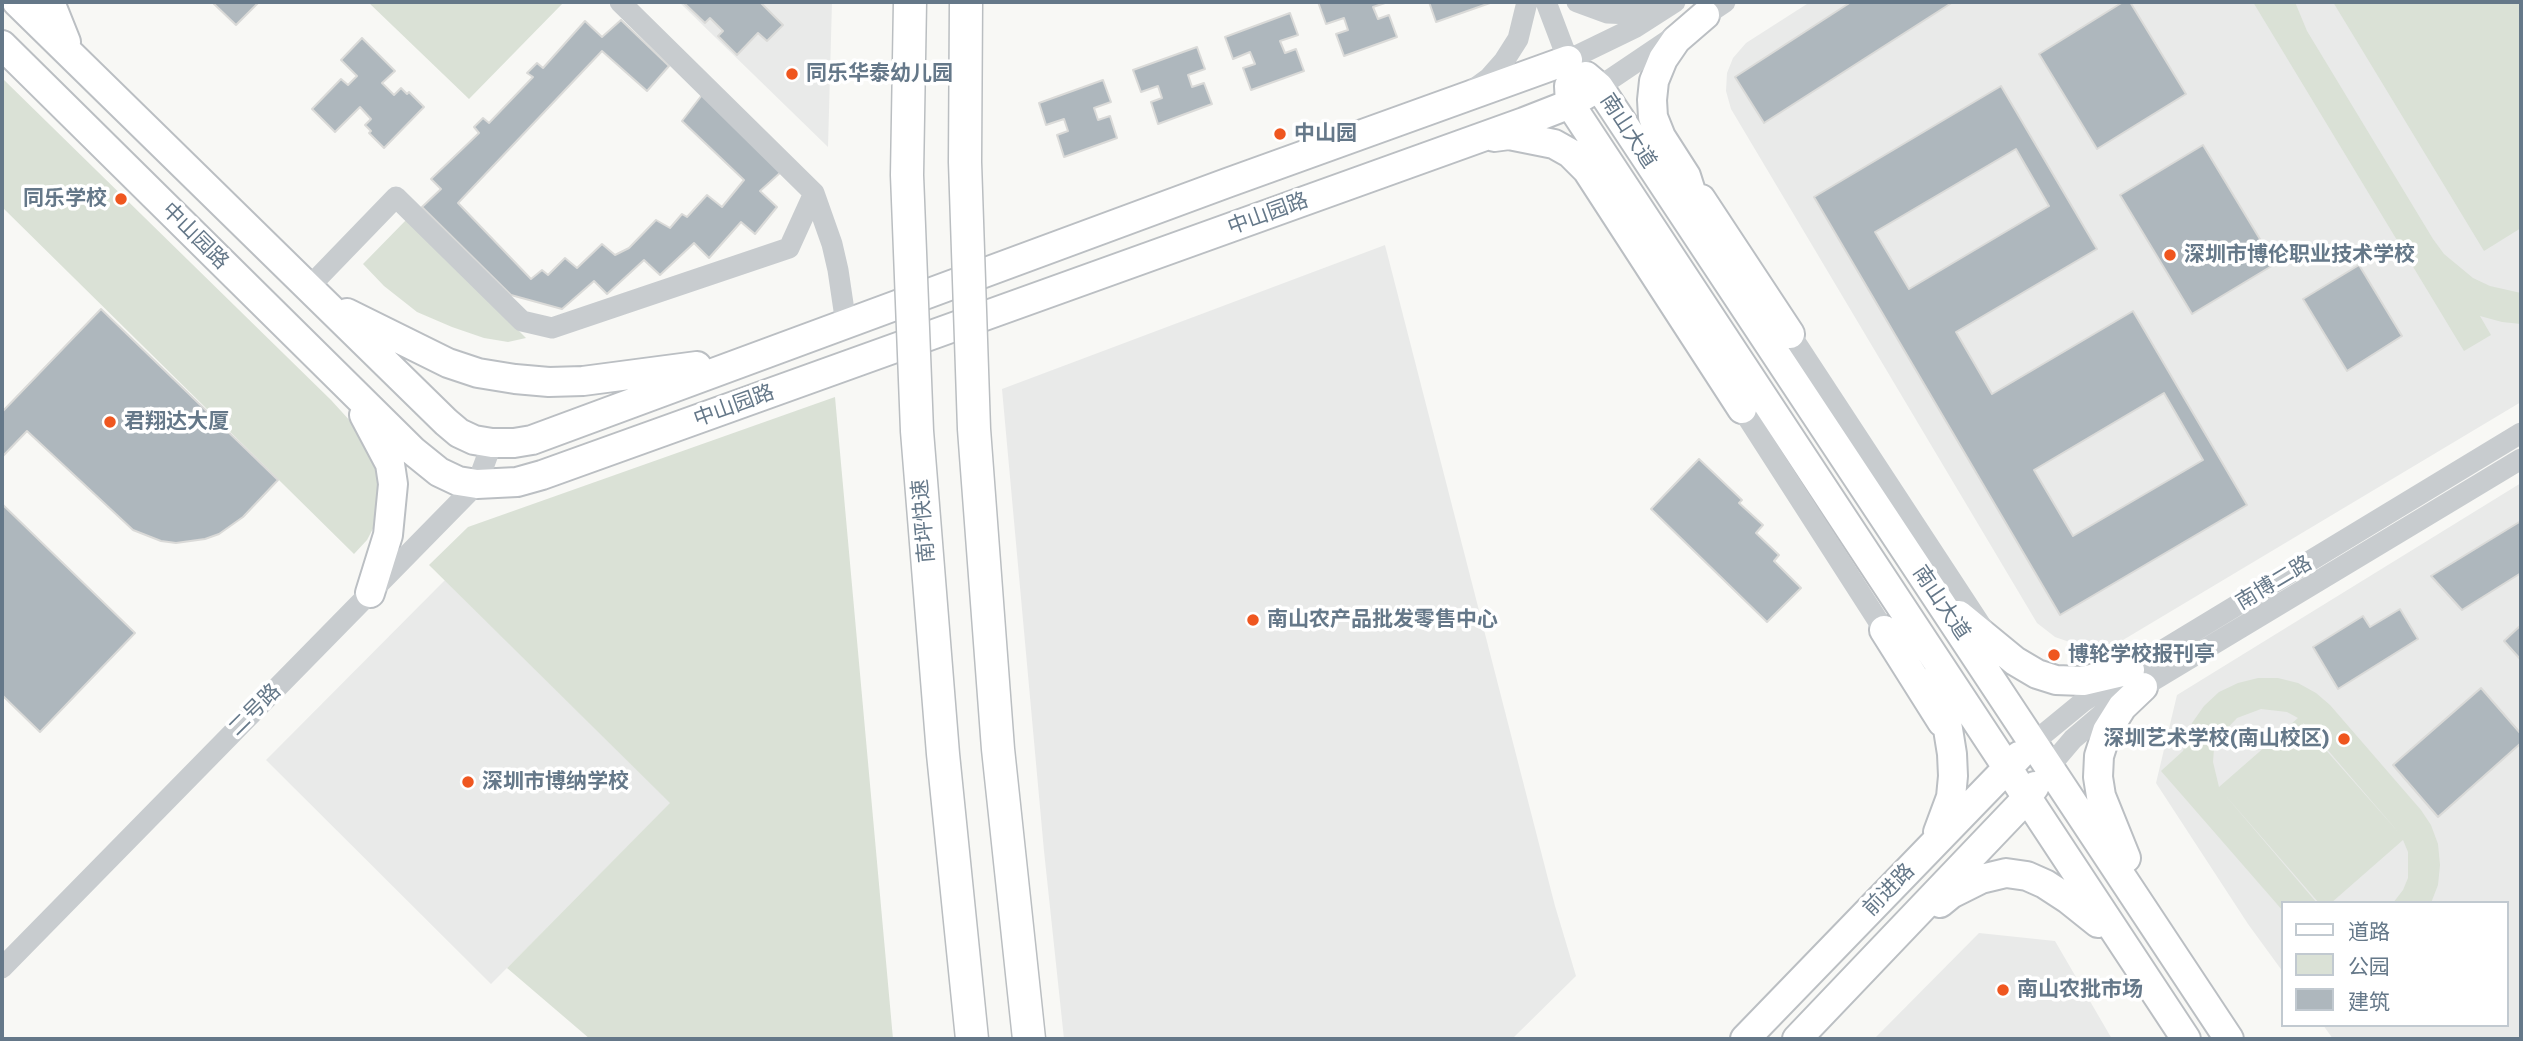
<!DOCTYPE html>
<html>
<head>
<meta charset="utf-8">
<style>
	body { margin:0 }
	#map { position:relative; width:2523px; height:1041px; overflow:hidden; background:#f8f8f5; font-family:"Work Sans","Noto Sans SC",sans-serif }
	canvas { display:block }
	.frame { position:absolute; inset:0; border:4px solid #657889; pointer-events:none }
	.legend { position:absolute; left:2281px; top:901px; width:228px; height:126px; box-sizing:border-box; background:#fff; border:2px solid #c1c9d0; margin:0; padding:9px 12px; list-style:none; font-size:21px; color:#657889 }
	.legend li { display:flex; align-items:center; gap:14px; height:35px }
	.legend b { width:35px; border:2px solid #c1c9d0 }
</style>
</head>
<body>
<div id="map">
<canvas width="2523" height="1041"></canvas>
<div class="frame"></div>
<ul class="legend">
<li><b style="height:9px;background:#fff"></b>道路</li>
<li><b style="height:19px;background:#dae1d6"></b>公园</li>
<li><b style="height:19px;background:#aeb7bd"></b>建筑</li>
</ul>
</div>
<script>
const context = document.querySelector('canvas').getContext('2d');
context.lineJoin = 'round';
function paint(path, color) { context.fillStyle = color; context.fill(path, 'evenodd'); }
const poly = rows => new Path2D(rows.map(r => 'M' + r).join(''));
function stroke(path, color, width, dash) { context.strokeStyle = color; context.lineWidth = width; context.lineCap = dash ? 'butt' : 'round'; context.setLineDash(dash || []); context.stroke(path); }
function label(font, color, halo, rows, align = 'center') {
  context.font = font + ' "Work Sans","Noto Sans SC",sans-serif'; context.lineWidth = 7; context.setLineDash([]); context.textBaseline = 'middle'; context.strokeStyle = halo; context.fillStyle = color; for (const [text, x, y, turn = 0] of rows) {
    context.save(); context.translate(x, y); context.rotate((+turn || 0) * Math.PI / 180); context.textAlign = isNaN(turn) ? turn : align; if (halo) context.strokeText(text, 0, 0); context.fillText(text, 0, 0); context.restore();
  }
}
paint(poly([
	[679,2,832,2,828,147],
	[1810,2,2521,2,2521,402,2118,643,2096,646,2075,644,2055,637,2037,623,1731,109,1726,91,1727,73,1733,58,1746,43],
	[1385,245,1555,906,1576,976,1512,1039,1064,1039,1044,851,1002,389],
	[2521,483,2521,1039,2333,1039,2323,1025,2507,1025,2507,903,2283,903,2283,972,2248,924,2156,783,2177,695],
	[445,580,671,803,491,984,266,760],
	[1979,933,2055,941,2112,1039,1874,1039]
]), '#e9eae9');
paint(poly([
	[368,2,564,2,469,99],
	[2253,2,2295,2,2307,31,2433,239,2444,254,2473,278,2490,286,2521,293,2521,324,2502,322,2480,316,2491,335,2464,351],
	[2333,2,2521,2,2521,228,2484,251],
	[2,78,331,400,362,434,374,461,382,492,377,521,367,540,354,554,2,207],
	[407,219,526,338,508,342,484,338,452,327,417,312,384,286,363,264],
	[835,397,893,1039,590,1039,507,968,670,803,429,565,468,527],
	[2258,678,2278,678,2298,683,2316,693,2330,705,2421,810,2431,825,2438,844,2440,865,2438,885,2431,903,2393,903,2403,890,2408,878,2408,852,2403,840,2331,903,2319,903,2225,795,2317,903,2283,903,2283,911,2161,771,2183,751,2192,723,2204,706,2219,692,2238,683],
	[2261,709,2287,712,2298,718,2219,787,2213,762,2214,749,2219,737,2237,718],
	[2303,723,2308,727,2399,833,2303,724]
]), '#dae1d6');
const building = poly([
	[212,2,259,2,236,25,212,2],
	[683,2,760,2,783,25,767,41,758,33,737,55,718,36,723,31,710,18,705,23,683,2],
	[1318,2,1388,2,1373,7,1378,19,1389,15,1397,37,1344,56,1336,34,1348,30,1344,18,1326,24,1318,2],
	[1429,2,1489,2,1490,3,1436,22,1429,2],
	[1851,2,1953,2,1764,123,1735,77,1851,2],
	[2123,2,2130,2,2186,94,2097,149,2039,54,2123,2],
	[1290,13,1298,35,1280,41,1285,53,1296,49,1304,71,1251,90,1243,68,1255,64,1250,52,1233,59,1225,37,1290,13],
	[621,20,669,66,647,91,602,51,458,203,531,279,542,270,548,275,565,258,577,268,602,244,615,255,629,248,656,220,670,228,682,214,687,217,707,195,722,207,744,180,682,121,702,95,781,172,760,191,777,207,755,234,741,222,709,258,694,243,660,275,644,260,607,294,594,281,562,309,511,295,422,207,441,189,431,179,479,133,474,127,483,118,489,123,533,77,527,73,537,63,543,68,585,21,602,37,621,20],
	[362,38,395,71,382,83,394,95,401,88,407,94,409,92,424,107,384,148,369,133,371,131,365,125,371,119,360,107,335,132,312,109,341,79,348,85,357,76,341,60,362,38],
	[1197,47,1205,69,1188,75,1192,87,1204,83,1212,104,1158,124,1151,102,1162,98,1158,86,1141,92,1133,70,1197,47],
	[1103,80,1111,102,1094,108,1098,120,1110,116,1117,138,1064,157,1057,135,1068,131,1064,119,1046,125,1039,103,1103,80],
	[2001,86,2097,249,1956,332,1992,394,2133,311,2247,505,2060,615,1814,197,2001,86],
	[2016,149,2049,206,1909,289,1875,232,2016,149],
	[2164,393,2203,460,2073,536,2034,470,2164,393],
	[2203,145,2275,264,2192,314,2120,195,2203,145],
	[2359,265,2402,336,2347,371,2303,299,2359,265],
	[101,309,278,480,243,517,219,534,205,539,176,543,161,541,133,530,27,431,2,457,2,412,101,309],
	[1699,459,1742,500,1739,503,1763,525,1756,533,1779,555,1774,561,1801,588,1767,622,1651,509,1699,459],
	[2,504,135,633,40,732,2,695,2,504],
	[2521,521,2521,573,2462,610,2431,576,2521,521],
	[2400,609,2418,639,2338,689,2313,647,2363,616,2370,627,2400,609],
	[2521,625,2521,660,2504,641,2521,625],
	[2481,688,2521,734,2521,743,2438,817,2393,765,2481,688]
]);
paint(building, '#aeb7bd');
stroke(building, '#dadad8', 2);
const major = poly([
	[17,2,446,422,459,433,474,440,492,443,514,443,532,440,1227,183,1568,60],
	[50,2,66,42],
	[2,45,413,451,439,472,458,481,477,484,517,482,542,475,1524,122,1570,104,1599,87],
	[1586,76,1599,87,2229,1039],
	[1569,86,1570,104,2186,1039],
	[1494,137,1509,135,1554,144,1570,153,1587,170,1742,409],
	[1701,199,1790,334],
	[1703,229,1686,176,1661,137,1653,117,1652,100,1654,81,1663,59,1676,40,1705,15],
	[347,313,448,363,478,373,515,379,549,382,583,381,697,366],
	[364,415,390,464,393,484,388,535,370,593],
	[1959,615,2015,661,2037,674,2056,680,2083,681,2130,670],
	[1884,630,1942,722],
	[1938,832,1951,797,1953,776,1952,754,1939,673],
	[2126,858,2101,796,2098,777,2099,756,2107,731,2122,707,2143,687],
	[1940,903,1951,894,1981,879,2006,873,2027,876,2045,884,2068,899,2098,923],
	[1745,1039,2019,756],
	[1797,1039,2026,799,2035,786]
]);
stroke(major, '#bbbfc3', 32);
stroke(poly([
	[620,2,814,193,832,244,838,270,846,324],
	[1546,2,1568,60,1636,27,1675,2],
	[1577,2,1607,13,1632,14,1656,8],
	[1599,87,1725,2],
	[1474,89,1489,78,1504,61,1518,39,1527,2],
	[309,287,396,197,522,321,552,328,789,248,814,193],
	[1780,325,1790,334,1982,627],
	[1737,394,1742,409,1884,630,1897,638],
	[2034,742,2084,701,2130,670,2521,433],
	[2050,766,2073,739,2114,704,2521,459],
	[2,968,477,484,492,443]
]), '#c8cccf', 21);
stroke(major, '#fff', 28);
const highwayBridge = poly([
	[910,2,907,175,917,431,943,754,972,1039],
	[966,2,965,162,974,429,998,749,1029,1039]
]);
stroke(highwayBridge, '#babec1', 35, []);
stroke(highwayBridge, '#fff', 32);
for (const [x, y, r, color] of [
	[792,74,7,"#ef561f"],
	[1280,134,7,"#ef561f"],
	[121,199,7,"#ef561f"],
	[2170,255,7,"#ef561f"],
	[110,422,7,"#ef561f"],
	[1253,620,7,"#ef561f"],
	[2054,655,7,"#ef561f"],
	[2344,739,7,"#ef561f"],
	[468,782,7,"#ef561f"],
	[2003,990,7,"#ef561f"]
]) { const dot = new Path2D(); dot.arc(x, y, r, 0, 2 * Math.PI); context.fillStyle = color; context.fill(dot); stroke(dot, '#fff', 2.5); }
label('bold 21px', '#657889', '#fff', [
	["同乐华泰幼儿园",806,74],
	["中山园",1294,134],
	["同乐学校",107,199,"right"],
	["深圳市博伦职业技术学校",2184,255],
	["君翔达大厦",124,422],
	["南山农产品批发零售中心",1267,620],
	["博轮学校报刊亭",2068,655],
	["深圳艺术学校(南山校区)",2330,739,"right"],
	["深圳市博纳学校",482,782],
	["南山农批市场",2017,990]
], 'left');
label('21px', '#657889', '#fff', [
	["南山大道",1628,131,57],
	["中山园路",1268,214,-20],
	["中山园路",195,236,45],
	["中山园路",734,406,-20],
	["南坪快速",924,521,-95],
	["南博二路",2274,583,-31],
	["南山大道",1941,603,56],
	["二号路",255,710,-45],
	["前进路",1889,890,-46]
]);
</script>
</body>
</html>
